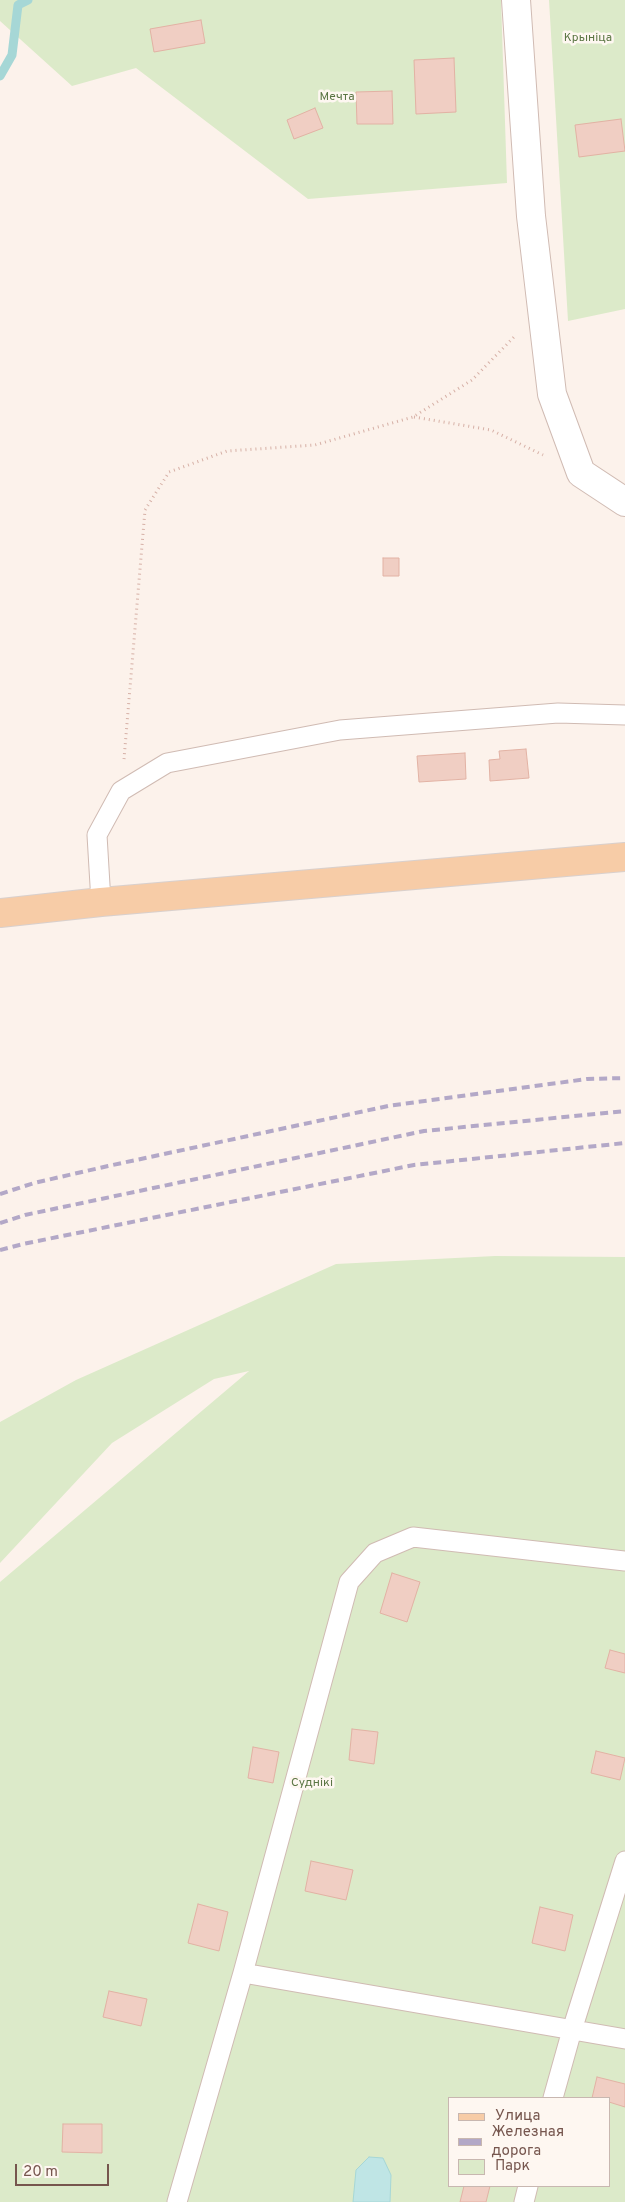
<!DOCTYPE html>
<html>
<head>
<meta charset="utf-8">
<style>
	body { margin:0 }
	#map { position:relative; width:625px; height:2202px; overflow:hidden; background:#fcf2eb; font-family:Overpass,sans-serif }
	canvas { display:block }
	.legend { position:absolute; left:448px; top:2097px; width:162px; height:90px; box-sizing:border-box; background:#fef7f1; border:1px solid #c8b7b0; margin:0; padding:6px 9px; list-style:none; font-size:15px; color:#76564e }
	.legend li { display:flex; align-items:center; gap:10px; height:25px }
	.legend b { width:25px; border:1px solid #c8b7b0 }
	.scale { position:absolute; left:15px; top:2164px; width:94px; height:22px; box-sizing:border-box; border:2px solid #76564e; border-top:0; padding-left:6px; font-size:15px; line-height:18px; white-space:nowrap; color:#76564e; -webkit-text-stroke:4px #fef7f1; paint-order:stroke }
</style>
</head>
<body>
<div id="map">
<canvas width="625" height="2202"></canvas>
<ul class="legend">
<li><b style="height:6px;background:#f7cca7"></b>Улица</li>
<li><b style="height:6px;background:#b3a8c7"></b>Железная дорога</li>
<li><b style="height:14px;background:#dceac9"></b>Парк</li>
</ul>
<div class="scale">20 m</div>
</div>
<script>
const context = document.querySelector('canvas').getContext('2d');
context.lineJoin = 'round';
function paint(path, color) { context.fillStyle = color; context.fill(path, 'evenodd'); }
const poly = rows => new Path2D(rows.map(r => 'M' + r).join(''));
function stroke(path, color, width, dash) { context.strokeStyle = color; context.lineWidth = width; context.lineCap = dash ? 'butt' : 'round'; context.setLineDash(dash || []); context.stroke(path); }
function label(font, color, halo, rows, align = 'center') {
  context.font = font + ' Overpass,sans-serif'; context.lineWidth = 5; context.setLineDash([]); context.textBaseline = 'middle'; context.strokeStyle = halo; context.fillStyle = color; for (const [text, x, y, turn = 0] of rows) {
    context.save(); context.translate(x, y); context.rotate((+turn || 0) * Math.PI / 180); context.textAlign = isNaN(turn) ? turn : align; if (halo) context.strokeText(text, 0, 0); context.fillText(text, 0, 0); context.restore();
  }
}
paint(poly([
	[0,0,501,0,507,183,308,199,136,68,72,86,0,21],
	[549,0,625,0,625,309,568,321],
	[495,1256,625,1257,625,2202,0,2202,0,1582,249,1371,214,1379,112,1443,0,1563,0,1422,76,1380,336,1264],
	[449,2098,609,2098,609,2186,449,2186]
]), '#dceac9');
const water = poly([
	[369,2157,383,2158,391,2175,390,2202,353,2202,356,2170,369,2157]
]);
paint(water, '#bfe5e5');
stroke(water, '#a6d7d6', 1);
stroke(poly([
	[0,76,12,55,18,5,28,0]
]), '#a6d7d6', 9);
const building = poly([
	[201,20,205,43,154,52,150,29,201,20],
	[454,58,456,112,416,114,414,60,454,58],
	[392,91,393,124,357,124,356,92,392,91],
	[315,108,323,128,294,139,287,120,315,108],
	[621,119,625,151,579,157,575,125,621,119],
	[383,558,399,558,399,576,383,576,383,558],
	[526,749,529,778,490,781,489,760,500,759,499,751,526,749],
	[465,753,466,779,419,782,417,756,465,753],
	[392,1573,420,1582,407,1622,380,1613,392,1573],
	[610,1650,625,1654,625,1673,605,1668,610,1650],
	[352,1729,378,1732,374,1764,349,1760,352,1729],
	[253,1747,279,1752,273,1783,248,1778,253,1747],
	[596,1751,625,1758,620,1780,591,1773,596,1751],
	[311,1861,353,1870,346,1900,305,1891,311,1861],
	[198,1904,228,1912,219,1951,188,1943,198,1904],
	[540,1907,573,1915,565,1951,532,1943,540,1907],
	[109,1991,147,1999,141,2026,103,2017,109,1991],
	[597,2077,625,2084,625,2107,609,2102,609,2098,592,2098,597,2077],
	[63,2124,102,2124,102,2153,62,2152,63,2124],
	[464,2186,490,2186,486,2202,460,2202,464,2186]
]);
paint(building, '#f0cec3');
stroke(building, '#e2b2a4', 1);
const lane = poly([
	[101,902,97,835,121,791,167,763,340,730,558,713,625,715],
	[243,1973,625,2039],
	[553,2098,572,2030,625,1861],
	[177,2202,243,1973,349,1582,375,1553,413,1537,625,1561],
	[524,2202,528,2186]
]);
const street = poly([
	[516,0,531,216,552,394,581,473,625,502]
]);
const primary = poly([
	[0,913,101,902,625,857]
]);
stroke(lane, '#d0bbb3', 21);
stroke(street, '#d0bbb3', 30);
stroke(primary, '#d9d0cd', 30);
stroke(poly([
	[414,417,491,430,543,455],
	[124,759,145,510,169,472,227,451,315,445,413,417,472,380,514,337]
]), '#d6b0a6', 3, [1, 4]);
stroke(lane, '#fff', 19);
stroke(street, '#fff', 28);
stroke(primary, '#f7cca7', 28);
stroke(poly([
	[0,1194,34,1183,108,1166,388,1106,587,1079,625,1078],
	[0,1223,25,1215,424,1131,625,1111],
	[0,1250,23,1244,414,1165,625,1143]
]), '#b3a8c7', 4, [8, 5]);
label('12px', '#5a7543', '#fef7f1', [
	["Крыніца",588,39],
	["Мечта",337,98],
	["Суднікі",312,1784]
]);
</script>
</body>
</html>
